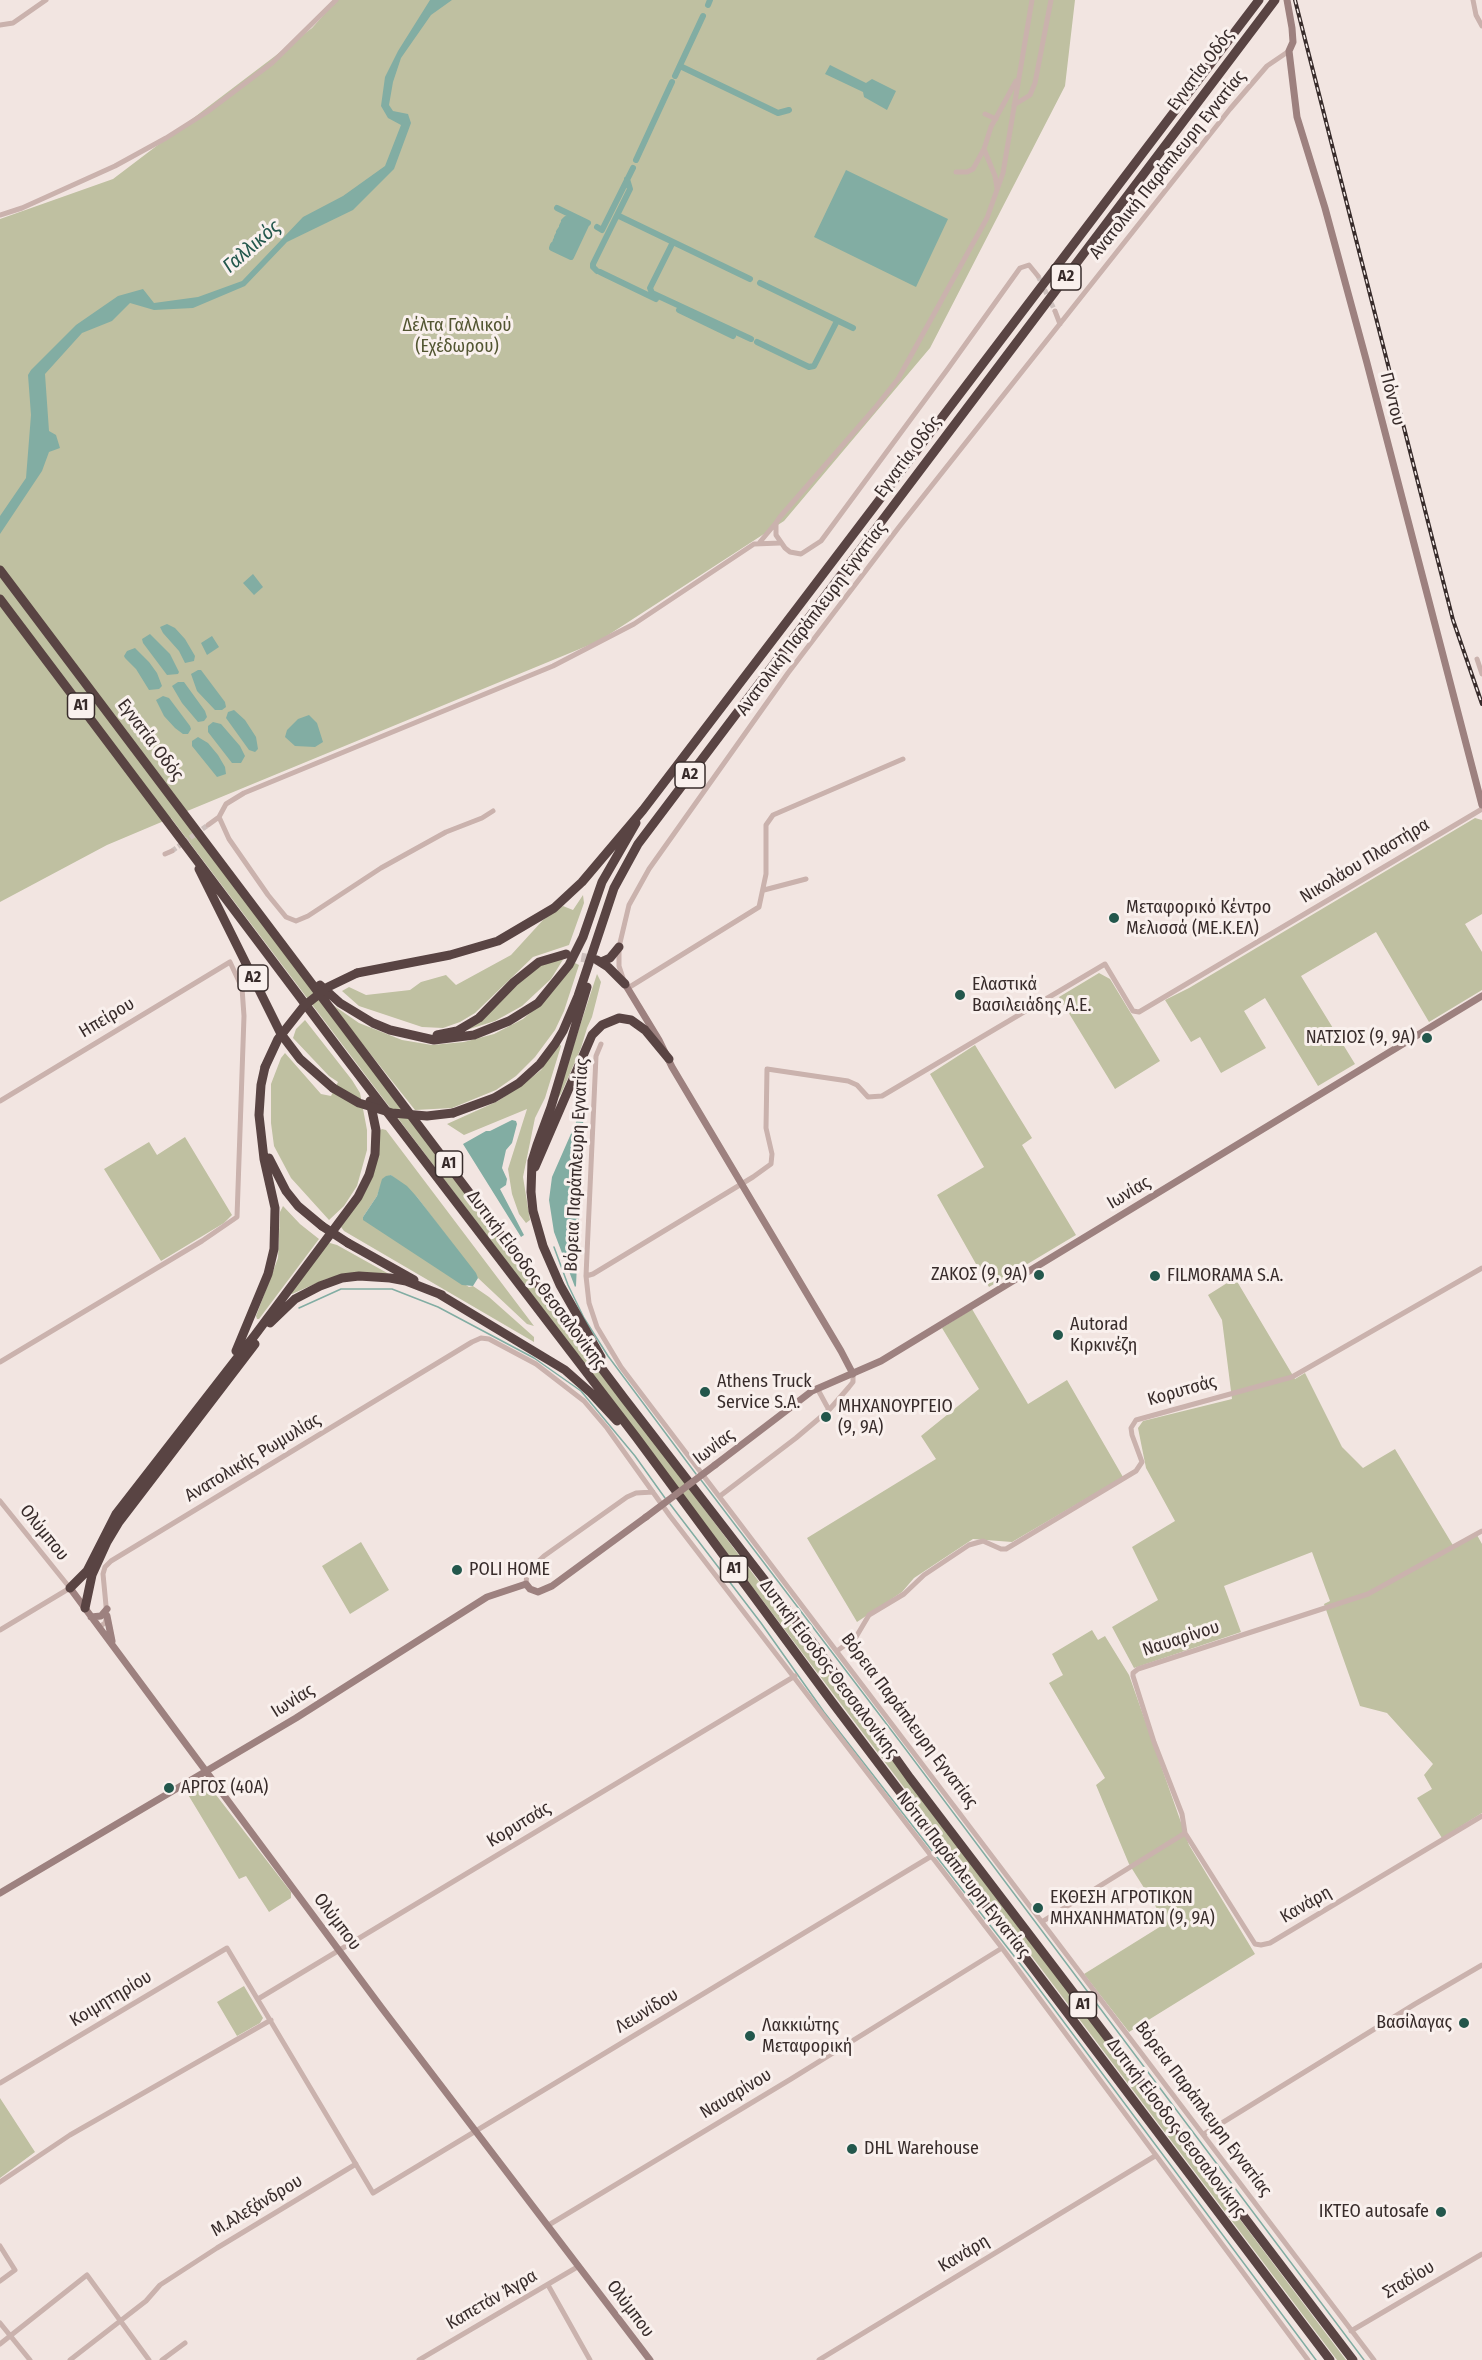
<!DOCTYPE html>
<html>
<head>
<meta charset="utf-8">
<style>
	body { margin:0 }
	canvas { display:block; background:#f2e5e1 }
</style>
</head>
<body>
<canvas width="1482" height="2360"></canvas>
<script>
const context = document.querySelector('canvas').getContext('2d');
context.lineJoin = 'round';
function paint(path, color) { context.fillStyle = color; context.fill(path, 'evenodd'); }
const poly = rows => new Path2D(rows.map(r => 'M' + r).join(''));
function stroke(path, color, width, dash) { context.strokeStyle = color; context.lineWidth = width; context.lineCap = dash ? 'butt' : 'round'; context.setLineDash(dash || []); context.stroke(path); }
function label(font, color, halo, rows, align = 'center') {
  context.font = font + ' "Fira Sans Condensed",sans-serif'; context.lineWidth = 6; context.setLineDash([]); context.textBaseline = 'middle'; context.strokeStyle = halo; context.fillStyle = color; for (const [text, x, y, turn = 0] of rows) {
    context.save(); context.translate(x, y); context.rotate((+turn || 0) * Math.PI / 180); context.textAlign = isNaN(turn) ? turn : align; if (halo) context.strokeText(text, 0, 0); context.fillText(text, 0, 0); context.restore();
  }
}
paint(poly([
	[337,0,1075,0,1065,86,930,348,784,521,599,641,180,814,1346,2360,1337,2360,171,818,107,845,0,902,0,219,113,179,312,28],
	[1475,818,1482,820,1482,914,1465,924,1482,952,1482,990,1429,1022,1376,932,1301,976,1355,1064,1318,1086,1265,998,1244,1011,1266,1048,1221,1073,1200,1037,1191,1042,1165,1000,1189,988],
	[583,895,584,903,569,945,533,957,475,1013,460,1022,443,1028,422,1027,359,1006,342,991,349,987,366,995,410,990,421,982,446,975,456,985,511,955,543,920,563,906,573,910],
	[564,958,551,979,522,1006,495,1021,460,1032,537,966],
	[575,963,579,965,564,1011,555,1030,535,1057,516,1076,496,1090,452,1108,415,1110,330,1003,359,1023,402,1040,432,1045,464,1042,494,1034,523,1019,536,1008],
	[1099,973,1110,979,1160,1061,1115,1089,1059,997],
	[597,974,601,982,592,1017,587,1028,581,1048,561,1094,555,1102],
	[305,1020,352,1080,360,1093,367,1130,367,1150,357,1186,344,1206,329,1220,291,1178,274,1146,271,1123,271,1084,281,1058,285,1053,321,1094,331,1096,338,1082,329,1076,293,1038,296,1029],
	[559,1043,561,1046,545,1098,535,1118,523,1177,530,1220,526,1223,519,1214,512,1194,508,1169,527,1109,464,1135,447,1124,498,1101,522,1085,541,1070],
	[975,1045,1032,1138,1022,1145,1076,1235,989,1287,937,1195,984,1167,930,1074],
	[382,1129,386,1130,534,1326,527,1324,478,1278,417,1197,391,1175,383,1179,377,1196,363,1217,469,1287,473,1286,489,1297,534,1337,534,1342,344,1231,341,1227,366,1190,379,1131],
	[185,1137,232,1215,224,1223,161,1261,104,1169,149,1142,157,1155],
	[283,1206,300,1224,319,1239,259,1319,257,1319,256,1316,278,1258,280,1212],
	[330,1243,337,1245,389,1274,343,1275,326,1279,292,1294,290,1293,326,1244],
	[1235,1278,1295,1379,1305,1373,1342,1447,1363,1468,1395,1449,1454,1547,1477,1535,1482,1544,1482,1813,1442,1838,1417,1798,1432,1789,1424,1775,1433,1764,1387,1713,1360,1706,1324,1604,1330,1601,1312,1552,1224,1586,1241,1632,1134,1668,1112,1627,1158,1600,1132,1547,1175,1521,1146,1468,1138,1428,1143,1421,1232,1399,1222,1320,1208,1295],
	[972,1309,1028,1404,1067,1380,1123,1477,1012,1542,973,1539,914,1578,902,1592,857,1622,807,1538,936,1459,921,1436,979,1389,942,1328],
	[361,1542,389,1590,350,1614,322,1566],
	[1092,1630,1098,1640,1105,1636,1129,1675,1189,1845,1255,1954,1129,2032,1084,1974,1166,1923,1129,1864,1096,1785,1105,1778,1049,1683,1063,1675,1052,1654],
	[203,1778,291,1892,291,1898,269,1912,246,1876,239,1879,184,1788,198,1779],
	[244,1986,263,2018,260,2023,237,2036,217,2002],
	[0,2098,35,2152,0,2178]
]), '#bfc0a1');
paint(poly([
	[430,0,452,0,431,15,401,58,393,82,389,105,393,111,408,114,411,123,394,169,353,210,287,242,245,286,193,308,154,310,130,303,112,321,82,333,45,374,49,431,56,435,60,448,49,452,42,471,0,534,0,516,26,478,31,415,28,375,31,370,76,325,118,296,143,289,154,303,198,297,242,281,303,217,343,196,385,166,401,125,388,118,381,106,385,77,398,51],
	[830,65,866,83,872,79,896,91,887,110,864,97,863,92,825,74],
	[846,170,948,219,916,287,814,237],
	[253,574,263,587,254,595,243,583],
	[167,624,175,628,185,639,195,656,194,661,185,663,179,651,163,633,160,627],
	[150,634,170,654,179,672,178,674,167,675,143,643,142,639],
	[212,636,219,647,207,655,201,643],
	[135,648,149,662,157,673,162,686,159,689,149,690,136,669,125,658,124,656,127,651],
	[198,670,201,670,225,702,226,707,222,710,215,710,197,691,191,674],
	[178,682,184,682,205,711,207,717,204,721,198,722,182,703,172,686],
	[163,696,169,698,190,726,191,729,188,734,183,734,175,728,164,716,156,700],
	[234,710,245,720,256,737,258,749,255,752,249,750,226,718,228,712],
	[309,715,317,723,323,742,315,747,295,746,285,737,287,730,298,719],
	[213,722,221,724,240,746,245,756,241,763,232,763,208,732,208,726],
	[198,737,208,743,218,755,225,767,226,774,217,777,192,746,192,741],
	[584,1104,576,1286,575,1287,554,1232,549,1200,552,1177],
	[512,1120,516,1121,517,1124,512,1143,506,1150,502,1168,507,1179,506,1185,500,1189,524,1235,521,1237,463,1144,486,1131,490,1131],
	[391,1175,407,1186,417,1197,476,1273,478,1278,473,1286,462,1285,363,1220,363,1217,377,1196,382,1179,386,1176]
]), '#82ada3');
stroke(poly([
	[554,1247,568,1285,584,1318,608,1356,696,1474],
	[299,1308,341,1289,392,1289,438,1307,534,1358,581,1391,635,1456,665,1498],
	[701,1480,901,1743,1364,2360],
	[670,1504,761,1623,824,1712,1028,1974,1316,2360]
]), '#82ada3', 1.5);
stroke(poly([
	[708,5,710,0],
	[680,66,778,113,789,110],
	[675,76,703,16],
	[636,160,672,82],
	[557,208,588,223],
	[619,216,750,279],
	[581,226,566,219,564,221,581,229,579,232,563,224,562,226,577,234,576,237,561,229,559,232,575,240,574,242,558,235,557,237,573,245,572,248,556,240,555,243,570,251,569,253,553,245,552,248,571,257,587,223],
	[597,227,602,230,633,168],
	[673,242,650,288,652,293,751,339],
	[597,271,593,267,593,264,630,189,627,179],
	[600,272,656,299],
	[760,283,853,328],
	[679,310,733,336],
	[757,342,809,367,814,366,837,321]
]), '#82ada3', 6);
stroke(poly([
	[1038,276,1055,311],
	[172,851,208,825]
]), '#cdc0bd', 5, [5, 2.5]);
stroke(poly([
	[568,955,597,960]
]), '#cdc0bd', 9, [9, 4.5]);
stroke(poly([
	[1032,0,1003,173,987,218,898,379,875,408,780,517,776,523,776,535,785,548,790,552,801,554,821,541,947,370,1020,268,1029,265,1038,276],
	[1473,0,1476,15,1482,26],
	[0,25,13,23,46,0],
	[1014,105,1030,95,1035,83,1051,0],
	[985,114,996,119],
	[956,172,967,172,973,169,984,149],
	[997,188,995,176,984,149,991,127,1016,81],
	[0,215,22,208,115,166,166,138,207,112,272,63,336,0],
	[1055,311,1060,324],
	[760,542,775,524],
	[1477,659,1482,674],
	[219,817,229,839,268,895,286,917,296,921,308,916,381,868,446,832,482,818,493,811],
	[208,825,219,817,226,804,244,793,553,666,634,624,754,544,780,543],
	[165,854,172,851],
	[764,890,806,879],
	[623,978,619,966,619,947,629,905,649,869,788,673,899,527,1230,109,1267,66,1289,51],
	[628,988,759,907,766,874,766,825,773,815,903,759],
	[601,1044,596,1056,586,1276,589,1303,597,1327,621,1367,1374,2360],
	[0,1101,230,962,242,988,244,1016,237,1217,202,1241,0,1362],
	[586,1276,593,1274,753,1177,771,1164,772,1154,766,1128,767,1069,848,1081,857,1085,868,1097,882,1096,1105,964,1133,1011,1139,1012,1482,809],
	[817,1388,829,1410],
	[720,1496,796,1438,829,1410,849,1387,853,1382,853,1374],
	[0,1501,70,1588,0,1630],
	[1482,1531,1368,1594,1138,1669,1133,1673,1133,1676,1154,1742,1182,1814,1185,1833,1255,1944,1261,1945,1270,1943,1482,1816],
	[526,1584,527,1572,544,1556,627,1497,636,1493,653,1492],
	[99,1627,105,1623,107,1616,103,1574,105,1567,111,1561,472,1342,481,1338,489,1339,536,1364,584,1401,607,1428,670,1516,1002,1948,1308,2360],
	[837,1651,856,1637,869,1615,904,1594,924,1575,969,1545,983,1541,1001,1549,1006,1549,1136,1471,1142,1462,1132,1435,1131,1428,1136,1420,1292,1377,1482,1268],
	[1043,1921,1185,1833],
	[258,1999,795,1676],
	[0,2083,227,1948,373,2193,930,1857],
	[1204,2134,1415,2004,1482,1965],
	[0,2182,70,2135,271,2020],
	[547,2226,791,2079,1002,1948],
	[0,2246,15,2270,0,2281],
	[548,2285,590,2360],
	[0,2323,30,2360],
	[1351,2331,1482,2254],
	[0,2344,87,2275,149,2360],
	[70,2360,146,2301,160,2285,217,2248,356,2164],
	[162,2360,185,2343],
	[419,2360,579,2266],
	[819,2360,1155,2156]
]), '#cab2ad', 5);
stroke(poly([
	[1287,0,1292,28,1293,42,1289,51,1297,117,1325,208,1367,363,1482,805],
	[625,984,659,1040,672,1067,841,1351,853,1374],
	[715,1465,812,1391,881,1361,1482,996],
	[70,1588,381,2007,650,2360],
	[107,1616,112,1641],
	[91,1617,101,1616,107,1609],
	[0,1893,296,1718,487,1597,526,1584,530,1589,538,1592,552,1586,646,1517]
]), '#9d817f', 7);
stroke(poly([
	[0,570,624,1398,817,1648,910,1778,1353,2360],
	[0,599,345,1057,636,1437,832,1702,1330,2360],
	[199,869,281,1034,300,1059,333,1088],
	[597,960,608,967,625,984],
	[601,962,610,958,619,947],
	[357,973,450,955,498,941,554,908,582,882,643,810,798,607,1259,0],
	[320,985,340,1003,373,1023,390,1030,434,1040,474,1035,509,1021,538,1003,569,965,583,937,602,882,636,823],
	[587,987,551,1107,537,1145,532,1161,531,1192,533,1211,543,1246,560,1285,601,1357],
	[437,1035,457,1031,479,1018,514,982,539,962,566,954],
	[453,1113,494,1098,519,1083,540,1064,555,1044,563,1031,578,996,614,888,638,844,1275,0],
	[269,1158,286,1191,298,1206,322,1226],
	[535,1167,592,1035,602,1025,619,1018,631,1020,645,1030,669,1059],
	[348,1243,414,1280],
	[439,1294,565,1370,591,1393,617,1421],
	[270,1323,295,1299,320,1286,342,1278,359,1276,390,1278,406,1281,442,1295],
	[236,1351,268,1274,274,1249,275,1208,264,1159,259,1115,261,1085,265,1067],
	[70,1588,87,1571,116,1514,255,1335,358,1197,369,1175,375,1154,376,1130,370,1101],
	[85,1608,92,1575,107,1542,119,1522,255,1344]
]), '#594443', 9);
const rail = poly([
	[1295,0,1453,620,1482,704]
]);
stroke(rail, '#382c2b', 4);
stroke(rail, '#f9f0ed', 1.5, [4.5]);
stroke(poly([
	[646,1517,715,1465]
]), '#9d817f', 7);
stroke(poly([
	[265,1067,278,1039,304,1006,328,987,357,973],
	[333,1088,359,1103,392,1113,427,1116,453,1113],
	[322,1226,348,1243]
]), '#594443', 9);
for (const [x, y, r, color] of [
	[1114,918,6,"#23574c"],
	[960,995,6,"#23574c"],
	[1427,1038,6,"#23574c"],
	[1039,1275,6,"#23574c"],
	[1155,1276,6,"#23574c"],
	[1058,1335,6,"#23574c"],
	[705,1392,6,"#23574c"],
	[826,1417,6,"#23574c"],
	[457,1570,6,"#23574c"],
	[169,1788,6,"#23574c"],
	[1038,1908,6,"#23574c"],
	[1464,2023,6,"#23574c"],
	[750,2036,6,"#23574c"],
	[852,2149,6,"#23574c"],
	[1441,2212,6,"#23574c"]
]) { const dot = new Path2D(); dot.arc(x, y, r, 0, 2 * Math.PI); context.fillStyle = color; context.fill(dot); stroke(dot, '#f9f0ed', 2); }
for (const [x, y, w] of [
	[1066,277,30],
	[81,706,27],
	[690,775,30],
	[253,978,30],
	[449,1164,27],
	[734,1569,27],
	[1083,2005,27]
]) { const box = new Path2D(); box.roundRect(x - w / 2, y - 13, w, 26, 4.5); context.fillStyle = '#f9f0ed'; context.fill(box); stroke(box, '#382c2b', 1.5); }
label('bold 16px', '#382c2b', null, [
	["Α2",1066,277],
	["Α1",81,706],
	["Α2",690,775],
	["Α2",253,978],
	["Α1",449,1164],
	["Α1",734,1569],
	["Α1",1083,2005]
]);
label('18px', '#382c2b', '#f9f0ed', [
	["Εγνατία Οδός",1201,70,-53],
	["Ανατολική Παράπλευρη Εγνατίας",1168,165,-51],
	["Πόντου",1392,399,76],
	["Εγνατία Οδός",908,457,-53],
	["Ανατολική Παράπλευρη Εγνατίας",812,619,-53],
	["Εγνατία Οδός",150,740,53],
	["Νικολάου Πλαστήρα",1365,861,-31],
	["Ηπείρου",107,1018,-31],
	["Βόρεια Παράπλευρη Εγνατίας",577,1165,-87],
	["Ιωνίας",1129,1193,-31],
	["Δυτική Είσοδος Θεσσαλονίκης",536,1280,53],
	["Κορυτσάς",1182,1391,-16],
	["Ιωνίας",714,1447,-37],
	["Ανατολικής Ρωμυλίας",253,1458,-31],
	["Ολύμπου",44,1533,51],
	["Ναυαρίνου",1181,1639,-18],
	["Δυτική Είσοδος Θεσσαλονίκης",829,1669,53],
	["Ιωνίας",293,1701,-32],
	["Βόρεια Παράπλευρη Εγνατίας",909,1721,53],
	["Κορυτσάς",519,1825,-31],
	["Νότια Παράπλευρη Εγνατίας",963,1875,52],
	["Κανάρη",1306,1905,-30],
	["Ολύμπου",337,1922,53],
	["Κοιμητηρίου",111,1999,-31],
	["Λεωνίδου",647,2011,-31],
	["Ναυαρίνου",736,2094,-31],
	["Βόρεια Παράπλευρη Εγνατίας",1203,2109,53],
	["Δυτική Είσοδος Θεσσαλονίκης",1176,2128,53],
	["Μ.Αλεξάνδρου",257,2206,-31],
	["Κανάρη",964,2254,-31],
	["Σταδίου",1409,2280,-31],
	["Καπετάν Άγρα",492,2300,-30],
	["Ολύμπου",630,2309,53]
]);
label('18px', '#525531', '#f9f0ed', [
	["Δέλτα Γαλλικού",457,326],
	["(Εχέδωρου)",457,347]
]);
label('18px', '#382c2b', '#f9f0ed', [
	["Μεταφορικό Κέντρο",1126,908],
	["Μελισσά (ΜΕ.Κ.ΕΛ)",1126,929],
	["Ελαστικά",972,985],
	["Βασιλειάδης Α.Ε.",972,1006],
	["ΝΑΤΣΙΟΣ (9, 9Α)",1415,1038,"right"],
	["ΖΑΚΟΣ (9, 9Α)",1027,1275,"right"],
	["FILMORAMA S.A.",1167,1276],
	["Autorad",1070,1325],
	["Κιρκινέζη",1070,1346],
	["Athens Truck",717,1382],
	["Service S.A.",717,1403],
	["ΜΗΧΑΝΟΥΡΓΕΙΟ",838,1407],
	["(9, 9Α)",838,1428],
	["POLI HOME",469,1570],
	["ΑΡΓΟΣ (40Α)",181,1788],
	["ΕΚΘΕΣΗ ΑΓΡΟΤΙΚΩΝ",1050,1898],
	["ΜΗΧΑΝΗΜΑΤΩΝ (9, 9Α)",1050,1919],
	["Βασίλαγας",1452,2023,"right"],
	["Λακκιώτης",762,2026],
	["Μεταφορική",762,2047],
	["DHL Warehouse",864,2149],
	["ΙΚΤΕΟ autosafe",1429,2212,"right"]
], 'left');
label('italic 20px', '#23574c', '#f9f0ed', [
	["Γαλλικός",252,247,-41]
]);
</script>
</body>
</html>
